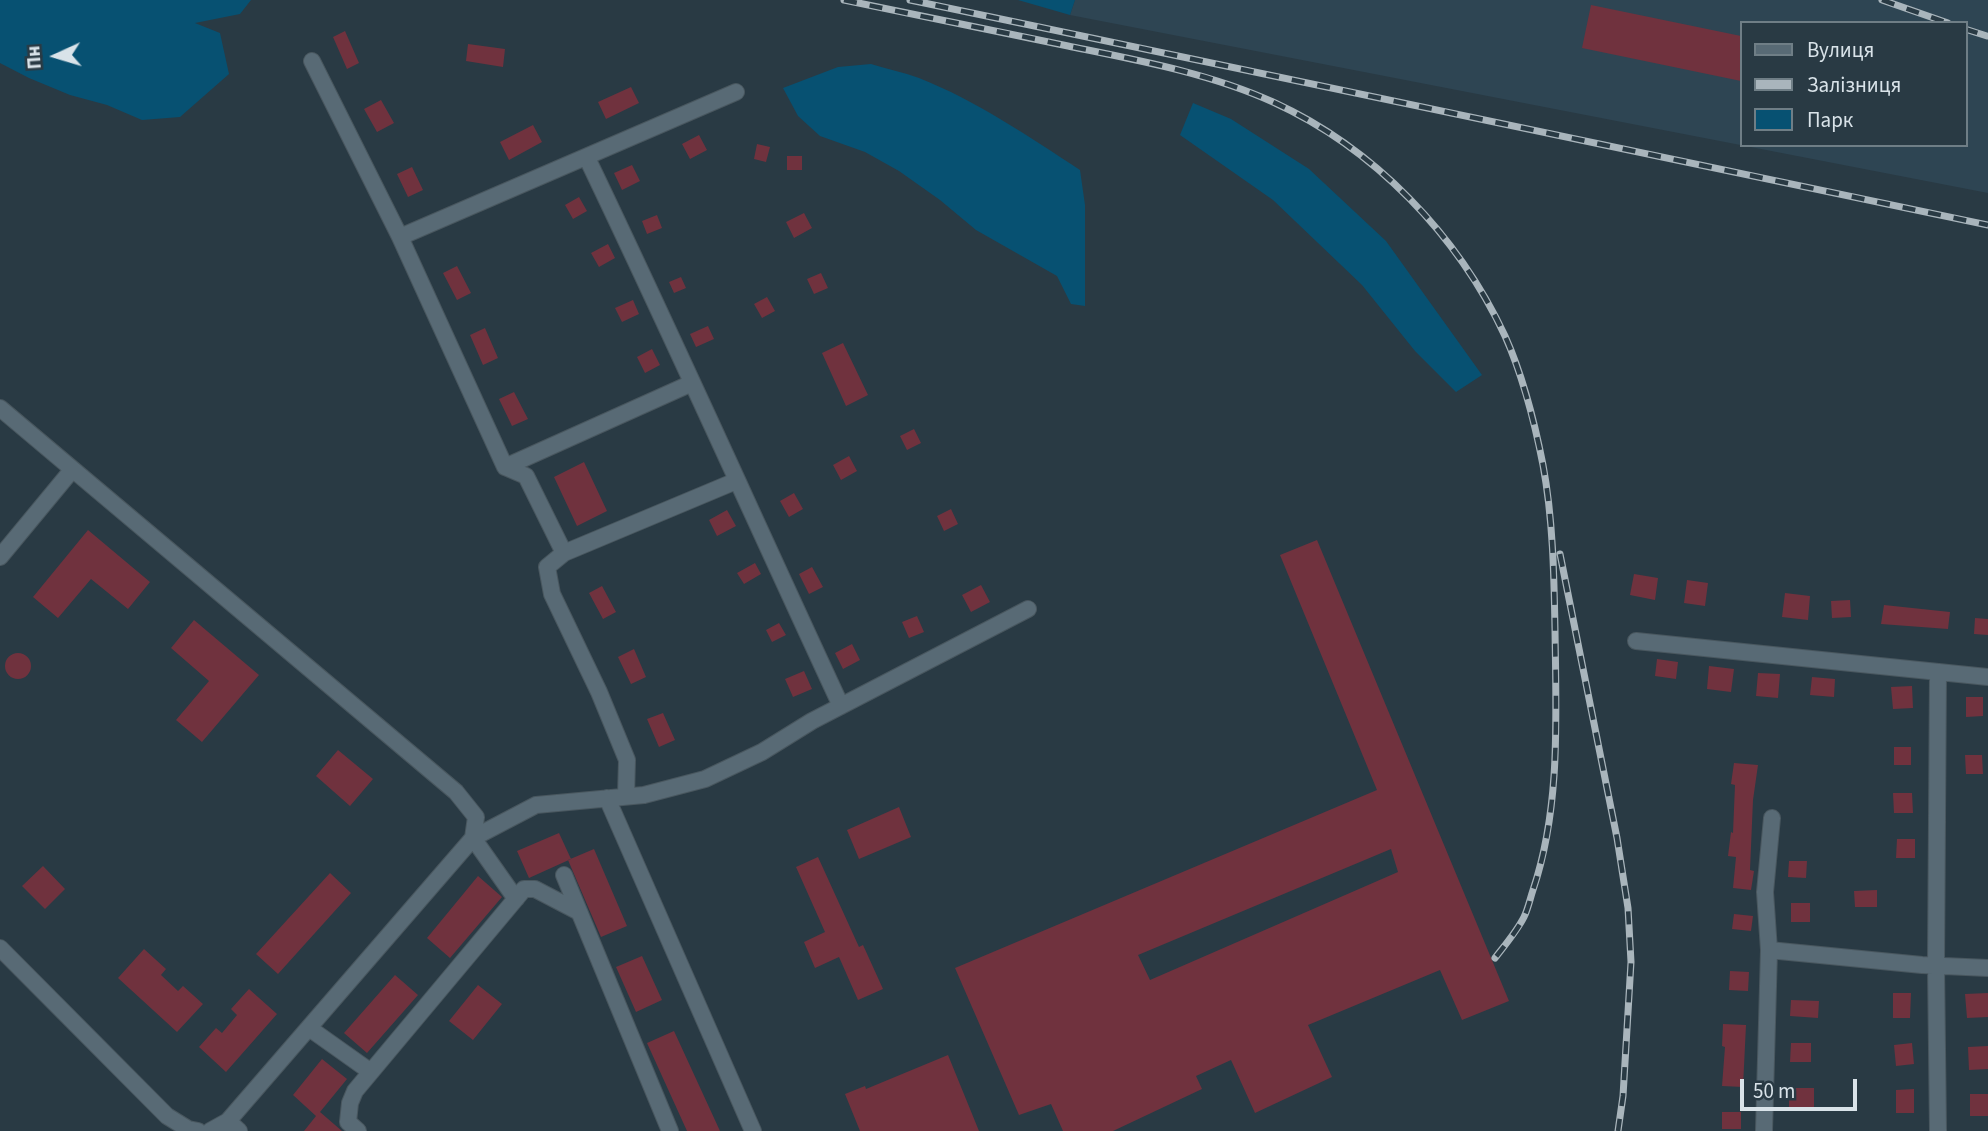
<!DOCTYPE html>
<meta charset="utf-8">
<style>
body{margin:0}
#map{position:relative;width:1988px;height:1131px;overflow:hidden;background:#293a44;font-family:"Source Sans 3",sans-serif}
canvas{display:block}
.legend{position:absolute;left:1740px;top:21px;width:228px;height:126px;box-sizing:border-box;background:#293a44;border:2px solid #6f7e86;margin:0;padding:9px 12px;list-style:none;font-size:21px;color:#d9e3e9}
.legend li{display:flex;align-items:center;gap:14px;height:35px}
.legend b{width:35px;border:2px solid #6f7e86}
.north{position:absolute;left:21px;top:21px;width:70px;height:70px;-webkit-text-stroke:5px #293a44;paint-order:stroke;rotate:266deg;font-size:19px;font-weight:700;line-height:28px;text-align:center;color:#d9e3e9}
.north::after{content:'';display:block;margin:auto;width:24px;height:32px;background:#d9e3e9;clip-path:polygon(50% 0,100% 100%,50% 72%,0 100%)}
.scale{position:absolute;left:1740px;top:1079px;width:117px;height:32px;box-sizing:border-box;border:4px solid #d9e3e9;border-top:0;padding-left:9px;font-size:21px;line-height:24px;white-space:nowrap;color:#d9e3e9;-webkit-text-stroke:5px #293a44;paint-order:stroke}
</style>
<div id="map">
<canvas width="1988" height="1131"></canvas>
<ul class="legend">
<li><b style="height:9px;background:#586a75"></b>Вулиця</li>
<li><b style="height:9px;background:#a9b5bc"></b>Залізниця</li>
<li><b style="height:19px;background:#075172"></b>Парк</li>
</ul>
<div class="north">Пн</div>
<div class="scale">50 m</div>
</div>
<script>
const c = document.querySelector('canvas').getContext('2d');
c.lineJoin = 'round';
function fillPath(path, color) {
  c.fillStyle = color;
  c.fill(path, 'evenodd');
}
function stroke(path, color, width, dash) {
  c.strokeStyle = color;
  c.lineWidth = width;
  c.lineCap = dash ? 'butt' : 'round';
  c.setLineDash(dash || []);
  c.stroke(path);
}
fillPath(new Path2D(`
 M1075,0H1988V193L1070,15ZM1741,23H1965V145H1741Z`), '#2e4553');
fillPath(new Path2D(`
 M0,0H251L240,14L195,23L220,33L229,74L180,117L142,120L107,105L70,95L29,78L0,63Z
 M1018,0H1075L1070,15Z
 M871,64C887,69 903,72 919,78C977,101 1028,136 1080,170L1085,205V306L1071,304L1057,276L976,230L940,200L899,171L865,152L820,136L798,116L783,88L838,67Z
 M1193,103L1231,119L1309,169L1386,241L1482,375L1456,392L1415,351L1362,285L1273,200L1180,135Z`), '#075172');
fillPath(new Path2D(`
 M1591,5L1741,36V81L1582,48Z
 M345,31L359,63L347,69L333,37Z
 M468,44L505,49L503,67L466,61Z
 M631,87L639,103L606,119L598,102Z
 M381,100L394,123L377,132L364,109Z
 M533,125L542,142L509,160L500,142Z
 M699,135L707,150L690,159L682,144Z
 M757,144L770,147L766,162L754,159Z
 M787,156H802V170H787Z
 M632,165L640,181L622,190L614,173Z
 M412,167L423,190L408,197L397,174Z
 M579,197L587,211L573,219L565,205Z
 M804,213L812,228L794,238L786,222Z
 M657,215L662,228L647,234L642,221Z
 M608,244L615,258L599,267L591,253Z
 M457,266L471,293L457,300L443,273Z
 M821,273L828,288L814,294L807,279Z
 M681,277L686,288L674,293L669,282Z
 M767,297L775,311L762,318L754,304Z
 M633,300L639,314L622,322L615,308Z
 M708,326L714,339L696,347L690,334Z
 M485,328L498,358L483,365L470,335Z
 M843,343L868,395L846,406L822,353Z
 M652,349L660,365L645,373L637,357Z
 M514,392L528,419L512,426L499,399Z
 M914,429L921,443L907,450L900,436Z
 M849,456L857,471L841,480L833,465Z
 M584,462L607,511L577,526L554,477Z
 M794,493L803,509L789,517L780,501Z
 M951,509L958,524L944,531L937,516Z
 M727,510L736,526L717,536L709,520Z
 M88,530L150,582L128,609L91,579L58,618L33,597Z
 M1317,540L1509,1001L1462,1020L1440,970L1308,1025L1332,1077L1255,1113L1231,1060L1196,1076L1202,1089L1113,1131H1063L1051,1104L1019,1115L955,968L1377,790L1280,555ZM1391,849L1398,872L1150,980L1138,955Z
 M755,563L761,574L744,584L737,573Z
 M812,567L823,587L809,594L799,574Z
 M1634,574L1658,578L1655,600L1630,595Z
 M1687,580L1708,583L1705,606L1684,603Z
 M981,585L990,602L971,612L962,595Z
 M602,586L616,612L603,619L589,593Z
 M1785,593L1810,596L1808,620L1782,617Z
 M1850,600L1851,617L1832,618L1831,601Z
 M1884,605L1950,612L1948,629L1881,624Z
 M917,616L924,632L909,638L902,622Z
 M1975,618L1988,619V635L1974,634Z
 M194,620L259,675L202,742L176,720L209,681L171,648Z
 M779,623L786,635L772,642L766,630Z
 M852,644L860,660L843,669L835,653Z
 M634,649L646,677L631,684L618,657Z
 M5 666a13 13 0 1 1 26 0a13 13 0 1 1-26 0Z
 M1657,659L1678,662L1676,679L1655,676Z
 M1709,666L1734,669L1731,692L1707,689Z
 M804,671L812,689L793,697L785,679Z
 M1758,673L1780,674L1778,698L1756,696Z
 M1812,677L1835,679L1834,697L1810,695Z
 M1912,686L1913,708L1893,709L1891,687Z
 M1966,697H1983V716L1966,717Z
 M663,713L675,740L659,747L647,719Z
 M1894,747H1911V765H1894Z
 M338,750L373,779L350,806L316,776Z
 M1965,755H1982L1983,774H1966Z
 M1734,763L1758,765L1753,800L1750,870L1754,871L1751,890L1733,888L1736,857L1728,856L1731,832L1733,833L1735,785L1731,784Z
 M1893,793H1912L1913,813H1894Z
 M899,807L911,837L859,859L847,830Z
 M559,833L571,859L529,878L517,851Z
 M1897,839H1915V858H1896Z
 M594,849L627,926L601,937L568,860Z
 M818,857L859,947L863,945L883,989L858,1000L839,957L815,968L804,942L825,932L796,867Z
 M1789,861H1807L1806,878L1788,877Z
 M43,866L65,889L45,909L22,886Z
 M330,873L351,893L278,974L256,954Z
 M478,876L502,897L450,958L427,938Z
 M1877,890V907H1855L1854,891Z
 M1791,903H1810V922H1791Z
 M1734,914L1753,916L1751,931L1732,929Z
 M144,949L166,969L161,975L178,991L183,986L203,1004L177,1032L118,978Z
 M642,956L662,1000L636,1012L616,967Z
 M1730,971L1749,972L1748,991L1729,990Z
 M395,975L418,995L367,1053L344,1033Z
 M478,985L502,1004L473,1040L449,1021Z
 M249,989L277,1014L226,1072L199,1047L216,1028L222,1033L237,1015L231,1009Z
 M1893,993H1911L1910,1018H1893Z
 M1988,993V1017L1967,1018L1965,994Z
 M1791,1000L1819,1001L1818,1018L1790,1016Z
 M1723,1024L1746,1025L1743,1087L1722,1086L1725,1047L1722,1046Z
 M674,1031L720,1131H687L647,1043Z
 M1791,1043H1811V1062H1790Z
 M1912,1043L1914,1064L1896,1066L1894,1045Z
 M1988,1046V1069L1969,1070L1968,1047Z
 M948,1055L979,1131H860L845,1094L865,1086L866,1089Z
 M322,1059L347,1079L320,1112L342,1131H304L316,1116L293,1095Z
 M1789,1088H1814V1111H1789Z
 M1914,1089V1113H1896V1090Z
 M1970,1094H1988V1116H1970Z
 M1722,1112H1741V1129H1722Z`), '#70323e');
const minor = new Path2D(`
 M312,61L400,237L505,467L526,476L564,553L547,567L552,594L599,692L627,760L626,796
 M587,158C674,339 756,523 841,706
 M400,237L736,92
 M0,408L456,792L476,817L473,838L516,899
 M505,467L692,383
 M564,553L736,481
 M0,557L72,470
 M1636,641L1988,677
 M1938,672L1936,966L1938,1131
 M607,798L753,1131
 M564,875L670,1131
 M0,948L167,1116L188,1129L198,1131
 M1769,950L1922,965L1988,968
 M309,1028L371,1072
 M228,1121L473,838L536,805L644,795L705,779L762,752L812,721L1028,609
 M210,1131L228,1121L239,1131
 M358,1131L348,1122L350,1103L355,1091L524,889H535L579,912
 M1764,1131L1769,950L1765,892L1772,818`);
stroke(minor, '#49575f', 18);
stroke(minor, '#586a75', 16);
const rail = new Path2D(`
 M844,0C919,16 993,30 1068,46C1137,60 1209,73 1273,102C1374,148 1458,235 1505,336C1522,374 1535,424 1543,465C1553,519 1554,575 1555,629C1556,716 1561,807 1533,890C1530,899 1528,909 1524,917C1517,931 1505,945 1495,958
 M910,0L1988,225
 M1882,0L1948,23
 M1965,29L1987,36
 M1560,554L1617,838L1628,908L1631,962L1623,1096L1618,1131`);
stroke(rail, '#a9b5bc', 7);
stroke(rail, '#293a44', 4.5, [13]);
</script>
